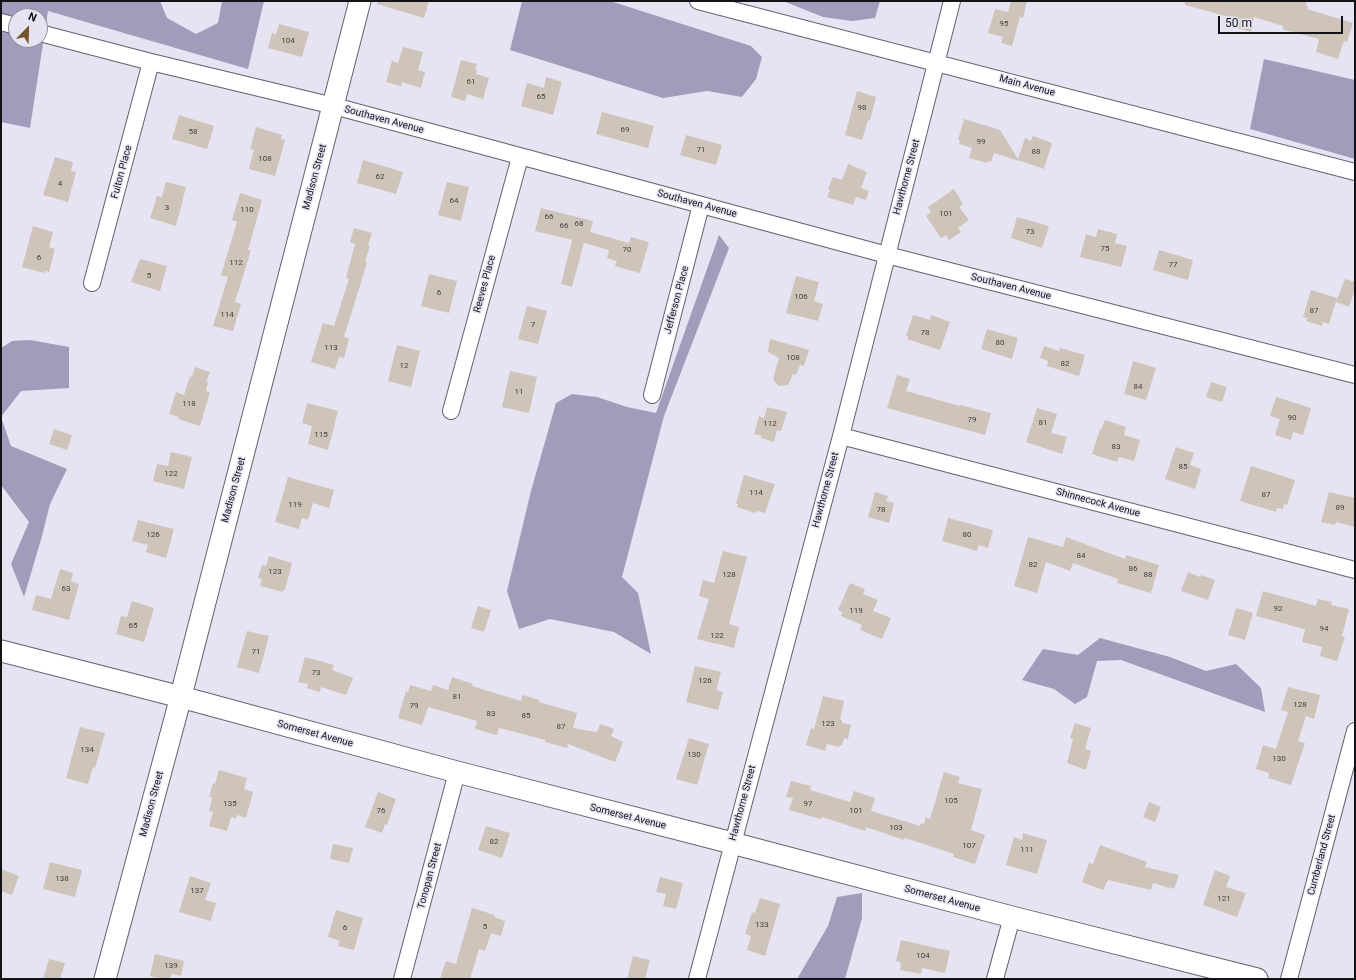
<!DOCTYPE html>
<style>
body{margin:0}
#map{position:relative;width:1356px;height:980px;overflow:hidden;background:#e6e4f3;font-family:Roboto,sans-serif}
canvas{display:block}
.frame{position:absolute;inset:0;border:2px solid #131217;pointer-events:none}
.north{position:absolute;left:8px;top:8px;width:40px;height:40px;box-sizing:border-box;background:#e6e4f3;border:1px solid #92909b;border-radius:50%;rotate:23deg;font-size:11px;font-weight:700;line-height:16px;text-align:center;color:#131217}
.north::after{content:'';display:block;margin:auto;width:14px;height:18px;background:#75552b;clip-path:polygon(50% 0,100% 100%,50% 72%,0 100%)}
.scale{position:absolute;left:1218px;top:16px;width:125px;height:18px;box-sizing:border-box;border:2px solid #131217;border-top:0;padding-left:5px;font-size:12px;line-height:14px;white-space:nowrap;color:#131217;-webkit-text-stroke:3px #e6e4f3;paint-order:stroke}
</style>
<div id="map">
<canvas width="1356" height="980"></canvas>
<div class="frame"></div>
<div class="north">N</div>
<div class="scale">50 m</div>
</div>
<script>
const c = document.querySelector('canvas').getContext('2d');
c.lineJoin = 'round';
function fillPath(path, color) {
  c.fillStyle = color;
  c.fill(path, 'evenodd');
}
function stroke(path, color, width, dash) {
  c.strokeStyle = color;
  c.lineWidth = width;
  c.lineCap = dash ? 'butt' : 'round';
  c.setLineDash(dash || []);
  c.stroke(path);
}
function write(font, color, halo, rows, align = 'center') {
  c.font = font + ' Roboto,sans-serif';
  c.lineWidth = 3;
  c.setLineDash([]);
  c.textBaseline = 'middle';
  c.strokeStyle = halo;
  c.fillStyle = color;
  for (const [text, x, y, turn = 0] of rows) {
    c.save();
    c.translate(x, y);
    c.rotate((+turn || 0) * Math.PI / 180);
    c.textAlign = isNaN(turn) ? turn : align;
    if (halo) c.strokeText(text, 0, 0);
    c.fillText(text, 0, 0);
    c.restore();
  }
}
fillPath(new Path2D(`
 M1,1H160L167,18L196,34L218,23L222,1H264L248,69L48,11L30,128L1,122ZM16,16H40V40H16Z
 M522,1H610L751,46L762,57L756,79L742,97L707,91L663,98L510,50Z
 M783,1H880L875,18L852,21L823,17Z
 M1264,59L1355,80V159L1250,129Z
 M719,235L729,248L664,416L622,577L638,593L651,654L614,632L550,619L519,629L507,591L531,491L556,403L572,394L597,397L627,407L656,413Z
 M30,340L69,347V388L21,391L1,417L11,446L67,469L50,504L42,536L24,597L11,564L29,522L1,485V348L12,341Z
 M1100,638L1170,657L1206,671L1236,664L1261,688L1265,712L1121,660L1097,661L1087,697L1075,704L1054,689L1022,680L1043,649L1078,655Z
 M862,893V918L845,979H797L828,926L837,897Z`), '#a09cbb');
fillPath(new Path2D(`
 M378,1H429L424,18L377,4Z
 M1011,1H1027L1023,18L1020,17L1012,46L1001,43L1003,37L988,33L995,9L1008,12Z
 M1185,1H1307L1306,5L1308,6L1307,9L1353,23L1347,42L1344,41L1338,59L1316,52L1319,39L1285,30L1283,29V26L1254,17L1251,32L1237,28L1240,20L1185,5Z
 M279,24L309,32L302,57L268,48L272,33L276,34Z
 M403,47L423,52L418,70L425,72L421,88L402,82L401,86L386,82L392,61L398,63Z
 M461,60L477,64L475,69L477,70L476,74L489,78L483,99L467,94L465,101L451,97Z
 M546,77L562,82L553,115L521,106L527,83L544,88Z
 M857,91L876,97L870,121L868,120L862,140L845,135Z
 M602,112L654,126L648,148L596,134Z
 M179,115L214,126L207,149L172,139Z
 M964,119L1000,130L1018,159L1025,138L1031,141L1033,136L1052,143L1044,169L1018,160L1019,161L994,153L991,162L988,161L987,163L969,158L972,148L959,144L960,141L958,140Z
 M256,127L282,135L281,139L285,140L275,176L249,169L254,150L250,149Z
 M686,135L722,145L716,165L680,155Z
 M55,157L73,162L71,171L76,172L68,202L43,195Z
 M363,160L403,172L396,194L357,183Z
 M848,164L867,172L861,188L869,191L866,200L856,197L853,205L827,197L830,190L828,189L833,177L842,180Z
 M166,182L186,187L176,226L150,218L157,196L162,197Z
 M447,182L469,187L461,221L438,215Z
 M954,189L963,204L959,207L969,220L958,228L961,232L949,240L946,235L941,238L926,216L931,212L928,207Z
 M240,193L262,200L248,250H251L235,302L241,304L233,331L213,326L228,277L221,275L237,222L232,220Z
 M541,208L593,221L590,232L629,243L631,237L649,242L640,273L615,266L617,261L607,258L609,250L584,243L572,287L561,284L572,240L535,231Z
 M1017,217L1049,226L1042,248L1011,238Z
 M33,226L53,232L49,247L55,249L49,272L45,271L44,273L22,267Z
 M354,228L372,233L368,245L370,246L365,262L367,263L344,337L349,339L344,358L339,357L335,369L311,362L323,323L334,326L349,279L346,278L355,244L350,242Z
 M1098,229L1117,234L1115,243L1127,246L1121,267L1080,257L1086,234L1096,237Z
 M1159,250L1193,260L1188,280L1153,270Z
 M140,259L167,266L160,291L131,282Z
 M429,274L457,281L449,313L421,306Z
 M796,276L819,282L814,301L823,304L818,321L786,313Z
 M1345,279L1355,282V289L1349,307L1336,302Z
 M1311,290L1337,298L1329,324L1323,322L1322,326L1306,321L1307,318L1303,317Z
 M527,306L547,311L538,344L518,339Z
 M913,315L930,320L931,315L950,322L940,350L907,339L908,336H906Z
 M987,329L1018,338L1012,359L981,349Z
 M770,339L809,350L804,366L800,365L796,375L793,374L788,385L778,386L773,379L779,358L768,352Z
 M397,345L420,351L411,387L388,381Z
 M1044,346L1059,351L1060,348L1085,355L1079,376L1047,366L1048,361L1040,358Z
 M1133,361L1156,368L1146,400L1124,394Z
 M195,367L210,372L206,382H208L206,391L210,392L200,426L178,419L179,417L169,414L176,392L184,395L190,376L192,377Z
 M510,371L537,377L529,413L502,407Z
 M897,375L910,379L906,391L960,406V405L991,413L985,435L887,408Z
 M1211,382L1227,387L1222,402L1206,397Z
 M1276,397L1311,408L1303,435L1293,432L1291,440L1275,435L1280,419L1270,416Z
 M307,403L338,411L328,450L308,444L312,426L302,423Z
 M767,407L787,412L781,431L777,430L774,442L761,438L762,436L754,434L759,416L764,418Z
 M1037,408L1057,414L1051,433L1067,437L1062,454L1026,442Z
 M1105,420L1126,427L1124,435L1140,440L1134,461L1119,457L1117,462L1092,454L1100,429L1101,430Z
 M54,429L72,435L67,450L49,444Z
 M1176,447L1194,453L1190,465L1201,469L1195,489L1165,479Z
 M171,452L192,457L184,489L153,481L157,464L168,466Z
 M1251,466L1295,480L1287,505L1284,504L1283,509L1277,508L1276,512L1240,501Z
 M744,475L775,484L765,513L758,511L755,513L737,507L738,504H736Z
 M288,477L334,490L329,508L313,503L308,520L302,518L299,529L275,522Z
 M875,492L888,496L886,501L894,503L889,523L868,517Z
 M1329,492L1355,498V527L1336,522L1335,525L1321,522Z
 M948,518L993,530L988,548L979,545L977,551L942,541Z
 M138,520L174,529L166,558L146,552L148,545L132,541Z
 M1028,537L1063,547L1066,537L1125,559L1126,555L1159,565L1151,593L1117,583L1118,579L1073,563L1070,571L1046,562L1037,593L1014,586Z
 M723,551L747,557L729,624L739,627L734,648L697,639L709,599L699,596L703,580L714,583Z
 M269,556L292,563L285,590H283V592L260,586L262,579L258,578L262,565L266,566Z
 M60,569L73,573L71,581L79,584L69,620L32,610L36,595L51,599Z
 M1188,572L1200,577L1201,575L1215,580L1208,600L1181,591Z
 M850,583L865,589L863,594L878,600L873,611L891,618L882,639L860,630L862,625L841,616L842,612L838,610Z
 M1263,591L1316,606L1318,599L1332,602L1331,605L1349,609L1342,636L1345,637L1337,661L1320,656L1322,647L1302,642L1305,630L1304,629L1256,616Z
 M132,601L154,608L144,642L116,634L121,616L127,617Z
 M478,606L491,610L484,632L471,628Z
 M1236,608L1253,613L1245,640L1228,635Z
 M247,631L269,636L259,673L237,667Z
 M305,657L334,665L332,670L353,678L346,695L321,687L320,692L307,688L308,684L298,682Z
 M695,666L721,672L716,690L723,692L718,710L686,702Z
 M452,677L473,684L472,686L521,701L522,695L540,700L539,702L577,713L573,728L597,732L600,724L614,729L611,736L623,742L615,762L568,744L567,748L545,742L546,740L499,728L497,735L475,729L477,721L428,707L422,725L398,718L406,691L408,692L410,685L431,691L433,685L448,690Z
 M1288,687L1320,695L1314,719L1306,716L1298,741L1305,743L1291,785L1268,778L1269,773L1256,769L1263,745L1276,749L1288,712L1281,710Z
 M823,696L844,701L840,719L842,720V723L851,725L848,739L844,738L842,745H840L839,747L827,744L825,751L806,745L811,728L814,729Z
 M1075,723L1091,728L1085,749L1091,751L1086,770L1067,763L1073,739L1070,738Z
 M80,727L105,733L95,768L93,767L88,784L66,778Z
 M689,738L709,744L697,785L676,779Z
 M219,770L247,778L244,789L253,792L246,818L237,815L236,818L231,817L227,831L209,826L213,812L209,811L212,797H209L213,783L215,784Z
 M944,772L960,777L958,783L982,789L971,830L985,835L975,864L953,857L954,854L905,838L904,840L866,827L865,831L822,817L821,819L789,810L793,798L786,797L791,781L811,786L810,790L850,802L854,791L875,798L871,811L920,826L921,823L924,824L926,817L930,819Z
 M378,792L396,799L387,825L385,824L382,833L365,827Z
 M1149,802L1161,807L1155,822L1143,817Z
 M486,826L510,833L502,858L478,850Z
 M1023,833L1047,840L1037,874L1006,865L1014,837L1022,840Z
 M333,844L353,848L349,863L330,859Z
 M1100,845L1147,862L1145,867L1179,875L1174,889L1169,887V888L1153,883L1151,890L1108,880L1103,890L1082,882L1089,863L1093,864Z
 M50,862L82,870L75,897L43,889Z
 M1,869L19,876L12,895L1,891Z
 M1215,870L1230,876L1226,887L1246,893L1237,917L1203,905Z
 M190,876L211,883L205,900L216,903L211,921L179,912Z
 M660,877L683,883L676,909L663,906L666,894L656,892Z
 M760,898L780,904L765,956L747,950L751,936L745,934L752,912L755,913Z
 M472,908L495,915L494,917L505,921L501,936L491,933L485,951L479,949L470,979H440L446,961L456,964Z
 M336,910L363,918L354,950L338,946L340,941L328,937Z
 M901,940L950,951L945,973L922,968L921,974L900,970L901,964H900V962L896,961Z
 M155,954L184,961L181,976L172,974L170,979H160L150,976Z
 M633,956L650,960L645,979H627Z
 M49,959L65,963L60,979H43Z`), '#cec4b9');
const minor = new Path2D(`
 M698,1L1355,172
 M1,22L16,26
 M40,33L151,62L334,106L887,255L1355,375
 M92,283L151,62
 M652,395L701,205
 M451,411L520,157
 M841,436L1355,570
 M402,979L457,772
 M697,979L841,436L952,1
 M995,979L1012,917
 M1289,979L1355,731`);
const tertiary = new Path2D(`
 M1,651L181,697L457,772L732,843L1012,917L1257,979
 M105,979L176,715L360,1`);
stroke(minor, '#62616d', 18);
stroke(tertiary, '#62616d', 23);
stroke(minor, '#fff', 16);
stroke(tertiary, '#fff', 21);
write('8px', '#423e40', null, [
 ["95",1004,24],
 ["104",288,41],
 ["61",471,82],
 ["65",541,97],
 ["98",862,108],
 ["69",625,130],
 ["58",193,132],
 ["99",981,142],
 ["71",701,150],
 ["88",1036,152],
 ["108",265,159],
 ["62",380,177],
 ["4",60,184],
 ["64",454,201],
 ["3",167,208],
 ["110",247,210],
 ["101",946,214],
 ["66",549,217],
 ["68",579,224],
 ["66",564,226],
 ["73",1030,232],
 ["75",1105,249],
 ["70",627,250],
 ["6",39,258],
 ["112",236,263],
 ["77",1173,265],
 ["5",149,276],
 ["6",439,293],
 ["106",801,297],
 ["87",1314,311],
 ["114",227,315],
 ["7",533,325],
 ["78",925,333],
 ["80",1000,343],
 ["113",331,348],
 ["108",793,358],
 ["82",1065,364],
 ["12",404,366],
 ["84",1138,387],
 ["11",519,392],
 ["118",189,404],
 ["90",1292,418],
 ["79",972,420],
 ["81",1043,423],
 ["112",770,424],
 ["115",321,435],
 ["83",1116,447],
 ["85",1183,467],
 ["122",171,474],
 ["114",756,493],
 ["87",1266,495],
 ["119",295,505],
 ["89",1340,508],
 ["78",881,510],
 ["126",153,535],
 ["80",967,535],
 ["84",1081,556],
 ["82",1033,565],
 ["86",1133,569],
 ["123",275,572],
 ["128",729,575],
 ["88",1148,575],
 ["63",66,589],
 ["92",1278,609],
 ["119",856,611],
 ["65",133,626],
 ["94",1324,629],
 ["122",717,636],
 ["71",256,652],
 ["73",316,673],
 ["126",705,681],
 ["81",457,697],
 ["128",1300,705],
 ["79",414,706],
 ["83",491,714],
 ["85",526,716],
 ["123",828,724],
 ["87",561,727],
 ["134",87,750],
 ["130",694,755],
 ["130",1279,759],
 ["105",951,801],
 ["135",230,804],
 ["97",808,804],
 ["76",381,811],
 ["101",856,811],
 ["103",896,828],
 ["82",494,842],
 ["107",969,846],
 ["111",1027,850],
 ["138",62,879],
 ["137",197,891],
 ["121",1224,899],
 ["133",762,925],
 ["5",485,927],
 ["6",345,928],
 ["104",923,956],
 ["139",171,966]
]);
write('10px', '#131217', '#e6e4f3', [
 ["Main Avenue",1027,86,15],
 ["Southaven Avenue",384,120,15],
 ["Fulton Place",122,172,-75],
 ["Madison Street",315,177,-75],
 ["Hawthorne Street",907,177,-75],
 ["Southaven Avenue",697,204,15],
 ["Reeves Place",485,284,-75],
 ["Southaven Avenue",1011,287,14],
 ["Jefferson Place",677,300,-75],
 ["Madison Street",234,490,-75],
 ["Hawthorne Street",826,490,-75],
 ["Shinnecock Avenue",1098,503,15],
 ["Somerset Avenue",315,734,15],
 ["Hawthorne Street",743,803,-75],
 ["Madison Street",152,804,-75],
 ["Somerset Avenue",628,817,14],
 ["Cumberland Street",1322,855,-75],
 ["Tonopan Street",430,876,-75],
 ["Somerset Avenue",942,899,15]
]);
</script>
